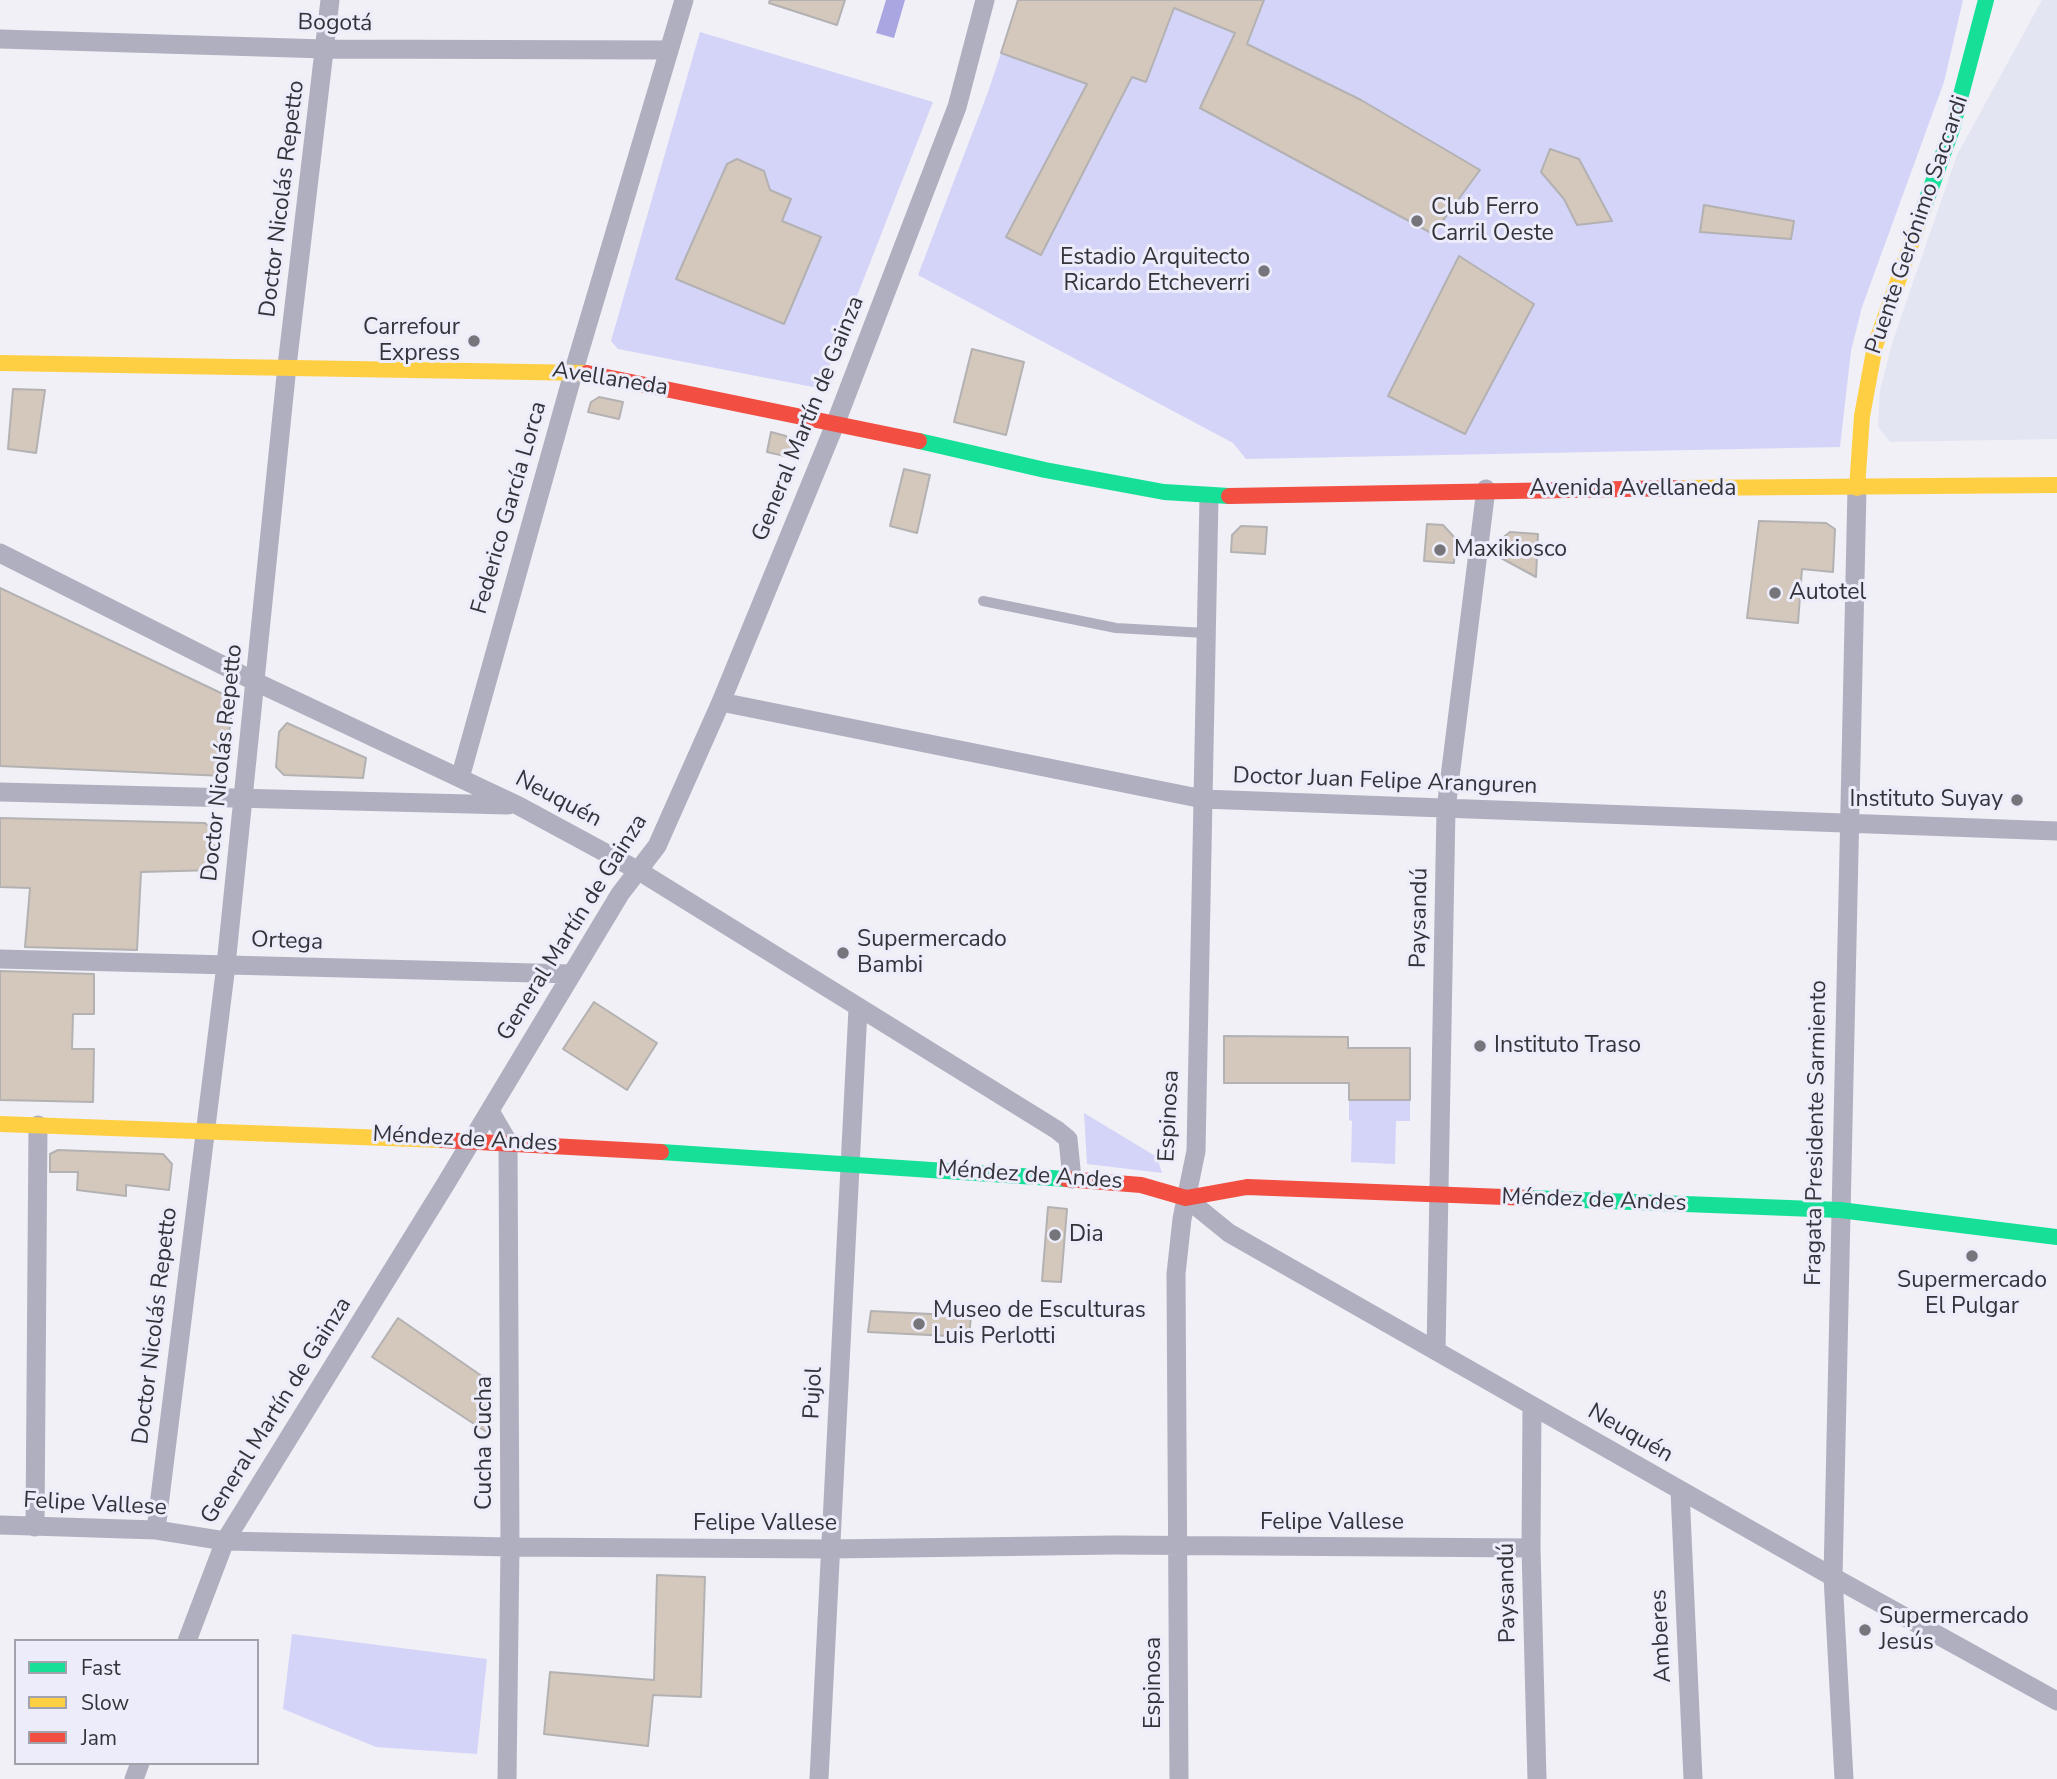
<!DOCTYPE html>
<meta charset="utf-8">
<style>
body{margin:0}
#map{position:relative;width:2057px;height:1779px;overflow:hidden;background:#f0f0f6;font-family:"Nunito Sans",sans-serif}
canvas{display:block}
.legend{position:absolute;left:14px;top:1639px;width:245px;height:126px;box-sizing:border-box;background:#ececfa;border:2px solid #a2a2ad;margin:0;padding:9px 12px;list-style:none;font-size:21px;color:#333339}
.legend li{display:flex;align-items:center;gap:14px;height:35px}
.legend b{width:35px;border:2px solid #a2a2ad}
</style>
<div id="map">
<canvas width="2057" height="1779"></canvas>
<ul class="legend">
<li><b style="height:9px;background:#16e098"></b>Fast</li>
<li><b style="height:9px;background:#ffcf43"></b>Slow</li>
<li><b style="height:9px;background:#f24e42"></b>Jam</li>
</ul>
</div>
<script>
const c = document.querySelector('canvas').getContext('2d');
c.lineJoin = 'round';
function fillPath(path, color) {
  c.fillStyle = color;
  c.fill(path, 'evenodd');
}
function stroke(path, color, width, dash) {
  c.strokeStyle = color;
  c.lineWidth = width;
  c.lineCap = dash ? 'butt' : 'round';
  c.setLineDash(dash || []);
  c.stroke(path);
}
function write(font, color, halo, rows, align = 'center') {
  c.font = font + ' "Nunito Sans",sans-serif';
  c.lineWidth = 6;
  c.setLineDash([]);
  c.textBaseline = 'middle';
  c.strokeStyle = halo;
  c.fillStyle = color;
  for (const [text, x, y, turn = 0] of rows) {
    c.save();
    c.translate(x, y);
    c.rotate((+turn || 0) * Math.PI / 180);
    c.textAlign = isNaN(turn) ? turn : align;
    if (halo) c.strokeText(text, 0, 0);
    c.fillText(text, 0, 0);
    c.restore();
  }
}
fillPath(new Path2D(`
 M2042,0H2057V439L1890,442L1878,427L1880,390L1893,340L1957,155Z`), '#e4e5f3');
fillPath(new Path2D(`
 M1019,0H1963L1944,82L1862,307L1851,351L1840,447L1246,459L1233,443L918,275L988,92Z
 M700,32L933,102L824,380L818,388L618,349L611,341Z
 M1349,1100H1410V1121H1396L1395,1164L1351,1162L1352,1121L1349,1120Z
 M1084,1113L1157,1157L1162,1173L1087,1164Z
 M292,1634L487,1659L477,1754L376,1747L283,1709Z`), '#d4d4f9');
fillPath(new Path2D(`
 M886,0H905L894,38L876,33Z`), '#a9a6e1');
const building = new Path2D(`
 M770,0H845L837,25L769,3Z
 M1018,0H1264L1247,44L1361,100L1480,170L1433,234L1200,108L1235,33L1174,8L1146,82L1132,77L1041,255L1006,237L1087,84L1001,53Z
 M1550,149L1579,159L1612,221L1577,225L1564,199L1541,172Z
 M737,159L764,171L770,190L791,199L782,221L821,237L784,324L676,279L727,164Z
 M1704,205L1794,221L1791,239L1700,232Z
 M1459,256L1534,304L1465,434L1388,396Z
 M972,349L1024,362L1006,435L954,422Z
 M13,389L45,390L36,453L8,449Z
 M599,397L623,402L619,419L588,412L591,402Z
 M771,432L786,436L792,446L789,457L767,452Z
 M904,469L930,475L917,533L890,526Z
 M1759,521L1826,523L1835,529L1833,572L1802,569L1798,623L1747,618Z
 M1427,524L1443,525L1455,538L1454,563L1424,561Z
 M1241,526L1267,527L1265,554L1231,552L1232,535Z
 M1510,532L1538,534L1536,577L1501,558V539Z
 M0,588L223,694L232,708L224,776L0,766Z
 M287,723L366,758L363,778L284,775L276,767L279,732Z
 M0,818L205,823L219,837L216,870L141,872L137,950L25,947L30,888L0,887Z
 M0,971L94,974V1014H73L72,1049H94L93,1102L0,1100Z
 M594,1002L657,1043L627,1090L563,1049Z
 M1224,1036L1348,1037V1048H1410V1100H1349V1083H1224Z
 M58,1150L163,1154L172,1164L169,1190L126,1185V1196L77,1190L78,1172H50V1154Z
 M1048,1207L1067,1209L1061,1282L1042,1281Z
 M871,1311L971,1316L969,1337L868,1332Z
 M398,1318L489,1381L488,1433L372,1357Z
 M657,1575L705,1577L701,1697L653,1695L648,1746L544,1734L550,1672L654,1680Z`);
fillPath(building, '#d4c8bc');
stroke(building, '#b3b1b2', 2);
stroke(new Path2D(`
 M983,601L1116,628L1205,633`), '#afafc0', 10);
stroke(new Path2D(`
 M0,39L325,49L669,50
 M0,553L256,682L519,806L639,871L1057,1130L1068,1139L1072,1179
 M721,702L1203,799L2057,831
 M460,778L574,370L684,0
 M0,792L508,805
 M0,959L572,974
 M490,1111L508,1142L510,1547L507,1779
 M1186,1198L1229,1233L1833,1577L2057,1701
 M1436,1351L1446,809L1486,489
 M1532,1406L1531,1548L1537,1779
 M1680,1491L1693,1779
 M0,1525L156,1530L225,1541L510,1547L831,1549L1115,1545L1531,1548
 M35,1527L38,1125
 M156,1530L226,965L287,366L330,0
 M187,1641L225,1541L445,1185L620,894L657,846L721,702L836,422L957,107L985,0
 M134,1779L140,1763
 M819,1779L858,1009
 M1179,1779L1176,1274L1182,1219L1196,1151L1209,497
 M1844,1779L1833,1577L1857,488`), '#afafc0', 19);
stroke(new Path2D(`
 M1923,210L1952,129L1986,0
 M919,441L1045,470L1164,492L1229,496
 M661,1152L1066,1179
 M1530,1198L1840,1210L2057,1237`), '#16e098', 16);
stroke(new Path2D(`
 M0,363L587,373
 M1680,488L2057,485
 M1857,488L1862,416L1875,346L1923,210
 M0,1124L442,1140`), '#ffcf43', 16);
stroke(new Path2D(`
 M587,373L919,441
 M1229,496L1680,488
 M442,1140L661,1152
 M1066,1179L1141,1185L1186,1198L1247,1187L1530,1198`), '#f24e42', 16);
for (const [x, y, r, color] of [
 [1417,221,7,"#75757b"],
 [1264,271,7,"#75757b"],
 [474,341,7,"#75757b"],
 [1440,550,7,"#75757b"],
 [1775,593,7,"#75757b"],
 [2017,800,7,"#75757b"],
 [843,953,7,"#75757b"],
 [1480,1046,7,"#75757b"],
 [1055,1235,7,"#75757b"],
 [1972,1256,7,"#75757b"],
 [919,1324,7,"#75757b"],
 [1865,1630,7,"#75757b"]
]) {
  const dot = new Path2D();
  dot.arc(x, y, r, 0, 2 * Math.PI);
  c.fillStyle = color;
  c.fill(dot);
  stroke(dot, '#ececfa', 2.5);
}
write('23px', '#333339', '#ececfa', [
 ["Bogotá",335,24,1],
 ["Doctor Nicolás Repetto",283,199,-83],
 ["Puente Gerónimo Saccardi",1918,225,-71],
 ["Avellaneda",610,380,9],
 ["General Martín de Gainza",809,419,-68],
 ["Avenida Avellaneda",1633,489],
 ["Federico García Lorca",510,508,-74],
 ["Doctor Nicolás Repetto",223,763,-84],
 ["Doctor Juan Felipe Aranguren",1385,782,2],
 ["Neuquén",558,800,28],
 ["Paysandú",1420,918,-89],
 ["General Martín de Gainza",573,928,-58],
 ["Ortega",287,942,2],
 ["Espinosa",1170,1116,-87],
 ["Fragata Presidente Sarmiento",1817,1133,-89],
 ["Méndez de Andes",465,1140,3],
 ["Méndez de Andes",1030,1176,4],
 ["Méndez de Andes",1594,1201,2],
 ["Doctor Nicolás Repetto",156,1326,-83],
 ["Pujol",814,1393,-87],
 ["General Martín de Gainza",277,1411,-58],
 ["Neuquén",1630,1434,30],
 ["Cucha Cucha",485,1443,-90],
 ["Felipe Vallese",95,1505,3],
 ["Felipe Vallese",1332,1523],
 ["Felipe Vallese",765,1524],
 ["Paysandú",1508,1593,-91],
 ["Amberes",1662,1636,-93],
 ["Espinosa",1154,1683,-90]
]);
write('23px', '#333339', '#ececfa', [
 ["Club Ferro",1431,208],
 ["Carril Oeste",1431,234],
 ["Estadio Arquitecto",1250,258,"right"],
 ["Ricardo Etcheverri",1250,284,"right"],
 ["Carrefour",460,328,"right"],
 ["Express",460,354,"right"],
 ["Maxikiosco",1454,550],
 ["Autotel",1789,593],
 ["Instituto Suyay",2003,800,"right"],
 ["Supermercado",857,940],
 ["Bambi",857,966],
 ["Instituto Traso",1494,1046],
 ["Dia",1069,1235],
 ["Supermercado",1972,1281,"center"],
 ["El Pulgar",1972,1307,"center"],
 ["Museo de Esculturas",933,1311],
 ["Luis Perlotti",933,1337],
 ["Supermercado",1879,1617],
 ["Jesús",1879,1643]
], 'left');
</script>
